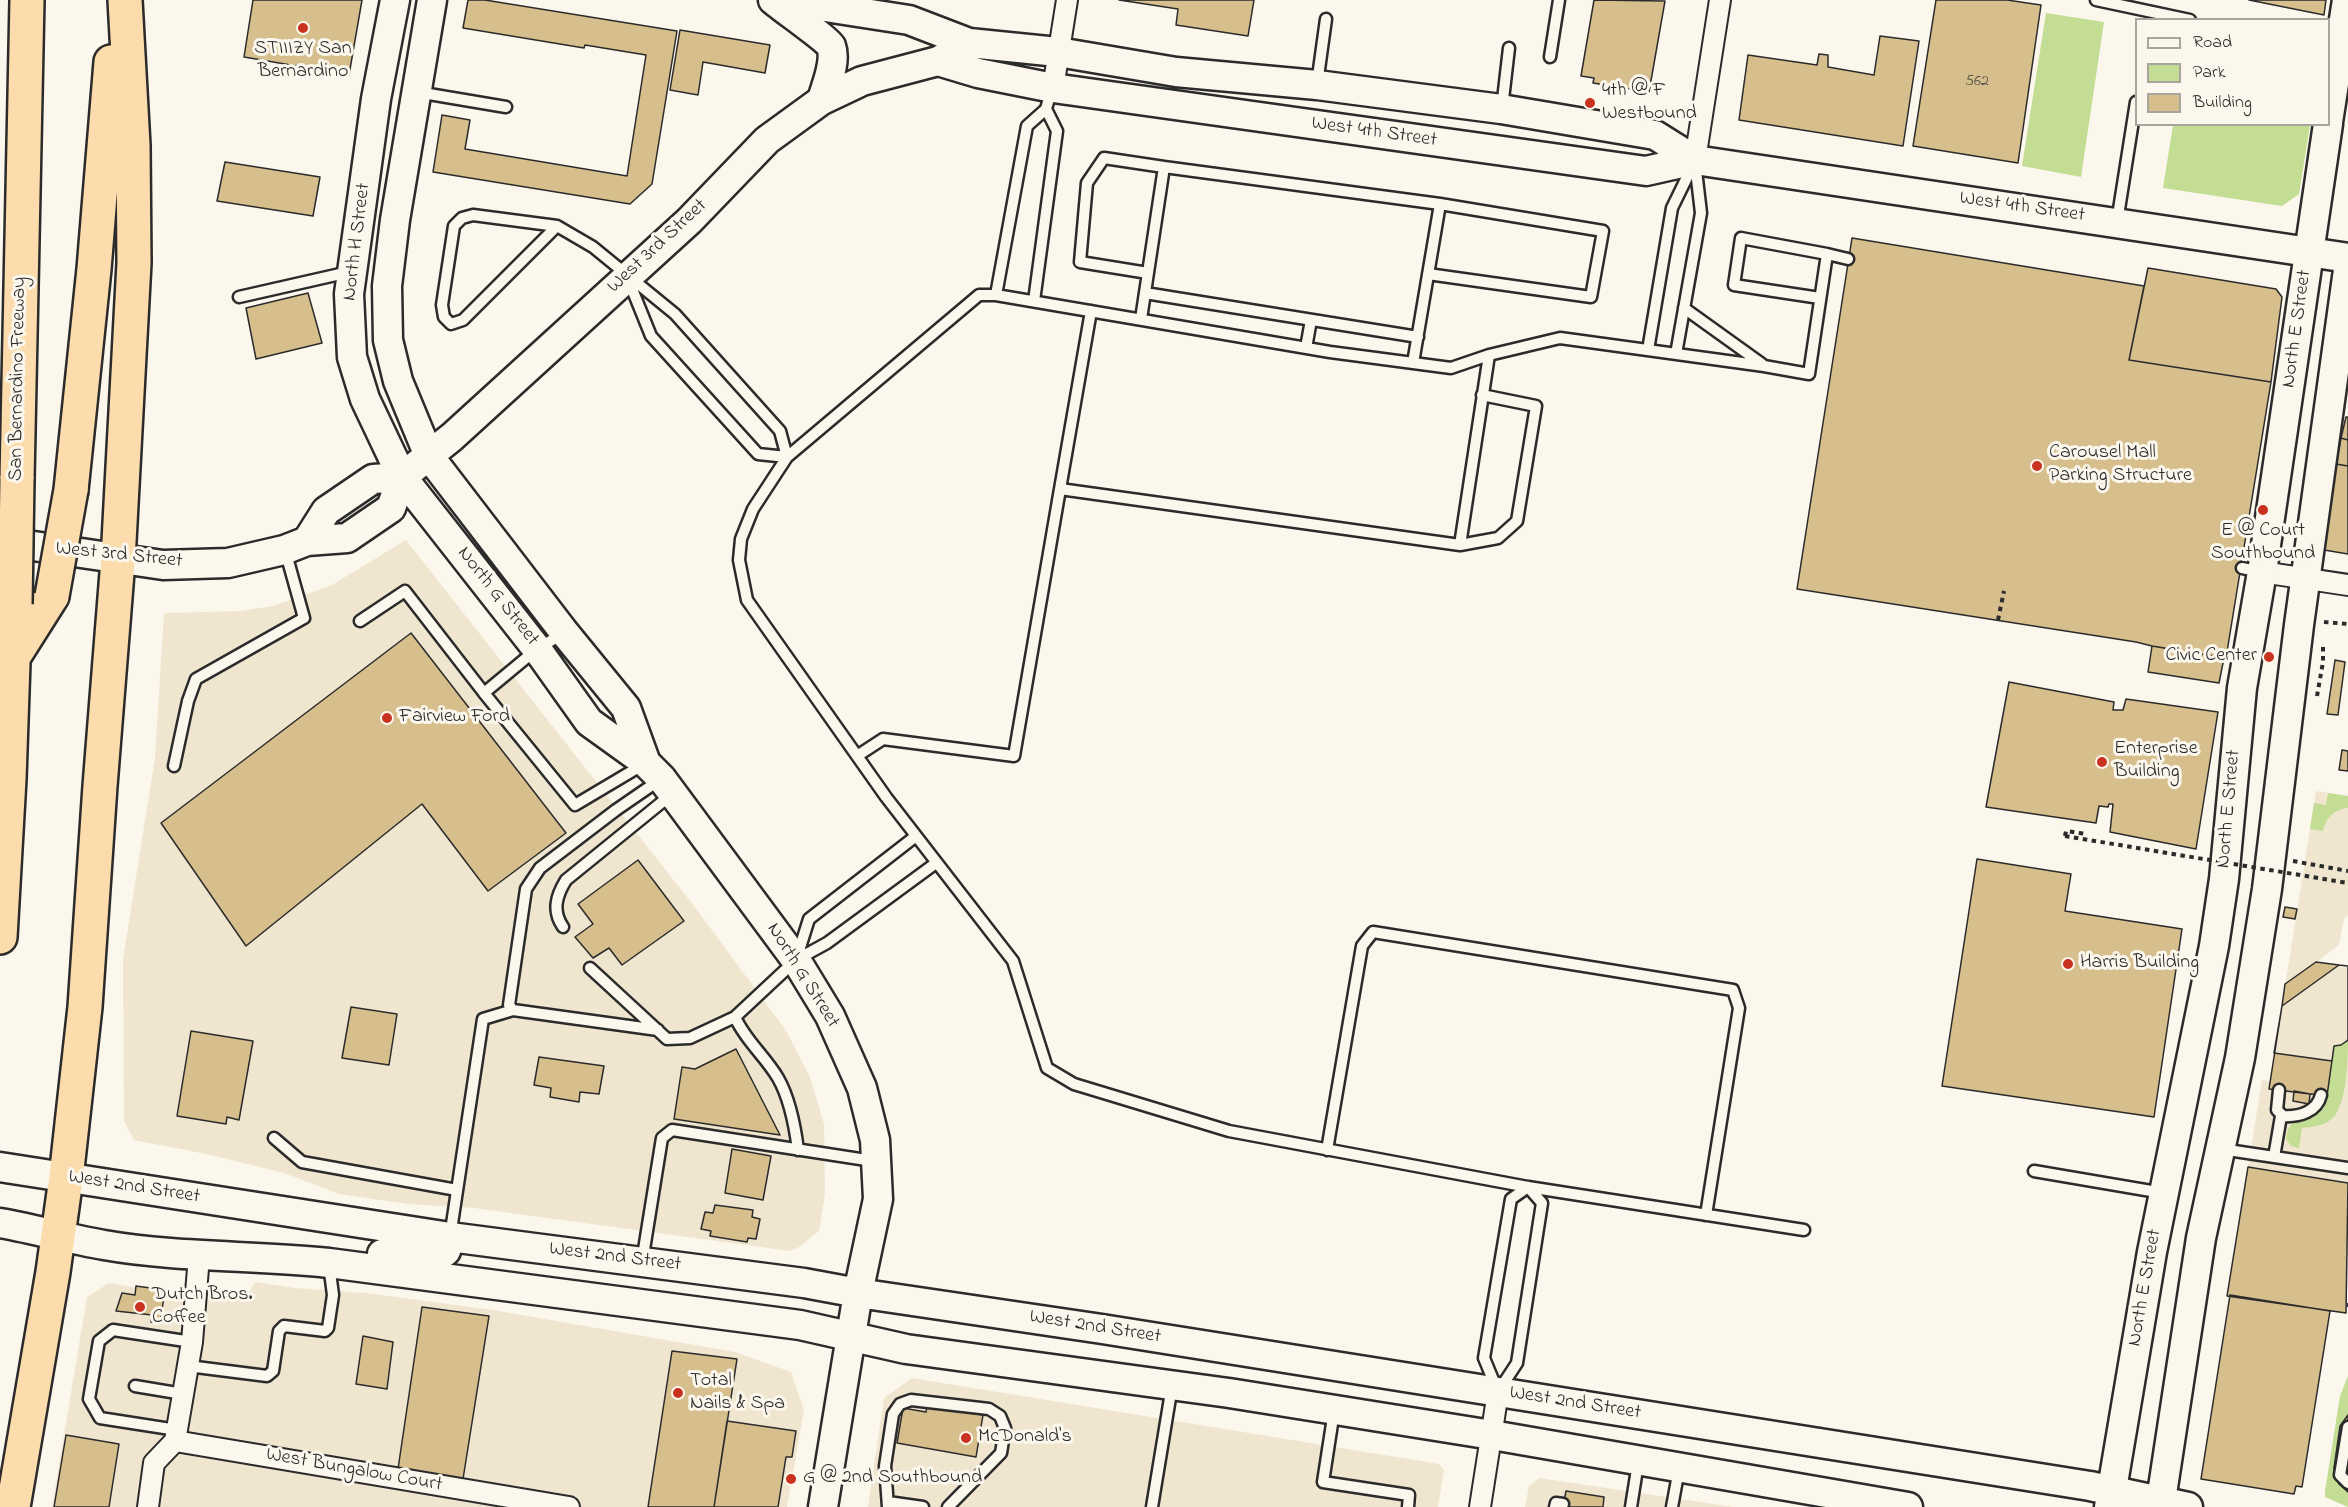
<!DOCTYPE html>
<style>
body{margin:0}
#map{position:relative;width:2348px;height:1507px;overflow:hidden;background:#fbf7ec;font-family:"Indie Flower",sans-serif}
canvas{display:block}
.legend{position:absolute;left:2135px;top:18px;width:195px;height:108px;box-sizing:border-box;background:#fbf7ec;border:2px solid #a8a59f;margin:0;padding:8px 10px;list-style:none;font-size:18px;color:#2b2b2b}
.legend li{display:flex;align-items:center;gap:12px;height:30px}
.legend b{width:30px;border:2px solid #a8a59f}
</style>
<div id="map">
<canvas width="2348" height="1507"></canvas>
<ul class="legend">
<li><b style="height:8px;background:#fbf7ec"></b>Road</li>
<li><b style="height:16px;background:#c3dd94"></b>Park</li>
<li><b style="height:16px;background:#d6be8d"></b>Building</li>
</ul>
</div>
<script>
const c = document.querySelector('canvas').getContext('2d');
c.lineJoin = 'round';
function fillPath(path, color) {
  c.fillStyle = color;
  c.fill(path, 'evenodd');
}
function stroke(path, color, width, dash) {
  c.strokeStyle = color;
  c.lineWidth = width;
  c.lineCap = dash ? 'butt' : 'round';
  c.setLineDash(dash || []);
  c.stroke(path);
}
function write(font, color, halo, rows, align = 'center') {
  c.font = font + ' "Indie Flower",sans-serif';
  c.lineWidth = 6;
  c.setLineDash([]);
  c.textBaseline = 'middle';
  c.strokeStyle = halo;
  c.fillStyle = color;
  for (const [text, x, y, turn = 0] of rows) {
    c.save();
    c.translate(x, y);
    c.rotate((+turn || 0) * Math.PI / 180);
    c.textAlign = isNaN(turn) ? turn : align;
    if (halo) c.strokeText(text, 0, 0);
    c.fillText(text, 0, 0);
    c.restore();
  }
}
fillPath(new Path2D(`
 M406,540L694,906L785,1029L810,1077L824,1124L825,1194L819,1231L799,1247L790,1251L474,1208L408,1204L339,1194L284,1173L211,1155L134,1140L124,1121L123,959L155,758L164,613L240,611L273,606L332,585Z
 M2316,791L2348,796V915L2344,919L2339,945L2317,962L2348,966V1183L2248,1167L2262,1080L2270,1081Z
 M255,1282L295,1288L366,1293L493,1310L735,1352L791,1372L804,1410L787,1507H52L87,1297L109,1283L145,1289L159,1301L247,1296Z
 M912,1378L1439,1464L1444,1470L1438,1507H868L884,1398Z
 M1539,1478L1734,1507H1525L1529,1486Z`), '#f0e6d0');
fillPath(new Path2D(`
 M2046,13L2104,22L2081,177L2022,166Z
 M2173,125H2310L2299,194L2282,206L2163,188Z
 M2328,793L2348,796V808C2334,809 2326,818 2323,831L2310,829L2314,803L2326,805Z
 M2348,1040C2348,1060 2347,1110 2329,1121C2322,1126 2311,1127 2302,1128L2299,1148L2291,1146L2286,1139C2290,1110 2307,1127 2324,1108L2334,1046L2341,1045Z
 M2348,1376V1415L2340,1426L2334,1468L2339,1484L2348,1492V1507L2325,1497V1491L2340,1396Z`), '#c3dd94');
const building = new Path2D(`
 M253,0H362L349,75L244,57Z
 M468,0H485L677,31L652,184L630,204L433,172L442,115L470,120L465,149L627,176L646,55L585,45L584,48L463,28Z
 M1119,0H1254L1248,36L1176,25L1178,9Z
 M1594,0L1665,1L1649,92L1593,83L1594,78L1581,76Z
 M1936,0H2007L2041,5L2018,163L1913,146Z
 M2249,0H2326L2324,15Z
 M680,30L770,45L765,73L703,62L698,95L670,90Z
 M1880,36L1919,41L1903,146L1739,120L1748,55L1817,65L1819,54L1828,55V67L1874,75Z
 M225,162L320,177L313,216L217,201Z
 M1852,238L2144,286L2129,360L2271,382L2226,658L2152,646L2136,642L1797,589Z
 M2148,268L2276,289L2282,297L2271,382L2129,360Z
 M308,293L322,343L256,359L246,308Z
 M2346,417H2348V440L2341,438Z
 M2341,438L2348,440V466L2336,464Z
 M2336,464L2348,466V554L2324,550Z
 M411,633L566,833L488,891L422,804L246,946L161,823Z
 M2152,646L2224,658L2219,683L2148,672Z
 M2335,660L2345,662L2338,715L2327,714Z
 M2009,682L2114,702L2113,710H2123L2126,699L2218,712L2196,849L2110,832L2113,804H2109L2108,807L2099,806L2096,823L1986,807Z
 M2342,750L2348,751V771L2339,770Z
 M1977,859L2071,874L2065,911L2182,929L2154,1117L1942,1086Z
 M638,860L684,921L622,965L609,948L593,958L575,937L593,924L578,904Z
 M2285,907L2297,909L2295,919L2283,917Z
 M2316,962L2339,965L2282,1006L2285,984Z
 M2339,965L2348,966V1040L2341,1045L2334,1046L2332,1061L2274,1053L2282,1006Z
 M2339,965L2348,966V1040L2341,1045L2334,1046L2327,1096L2269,1089L2282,1006Z
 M351,1007L397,1014L389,1065L342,1058Z
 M191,1031L253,1041L239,1120L227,1117L226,1124L177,1116Z
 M736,1049L780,1135L674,1119L682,1067L695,1069Z
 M539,1057L604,1066L599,1094L580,1092L579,1102L550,1097L551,1088L534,1085Z
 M2294,1091L2310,1094L2309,1104L2293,1101Z
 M732,1149L771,1156L763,1200L725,1193Z
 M2248,1167L2348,1183L2346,1313L2227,1296Z
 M715,1205L753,1210L752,1217L760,1219L756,1239L748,1238L747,1242L710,1236L711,1231L701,1229L705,1212L713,1213Z
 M136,1286L165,1290L160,1323L151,1322L152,1315L116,1311L122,1293L135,1295Z
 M2230,1295L2330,1311L2302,1487L2296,1486L2294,1494L2201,1479Z
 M422,1307L489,1316L463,1479L398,1469Z
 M363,1336L393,1342L387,1389L356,1384Z
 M672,1351L737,1359L714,1507H648Z
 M927,1406L983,1415L976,1457L897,1443L903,1408L926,1412Z
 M2348,1415V1492L2339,1484L2334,1468L2340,1426Z
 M727,1421L796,1431L792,1457H786L778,1507H714Z
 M66,1435L119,1444L109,1507H54Z
 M1566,1491L1604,1497L1603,1507H1563Z`);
fillPath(building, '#d6be8d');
stroke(building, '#2b2b2b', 1.5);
const lane = new Path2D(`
 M2096,0L2190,20
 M1550,57L1559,0
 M1317,84L1326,19
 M417,92L506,107
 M1502,108L1509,48
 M1164,167L1440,204
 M2117,222L2136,102
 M557,226L463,320L451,324L444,317L442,305L454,226L462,218L473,215L557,226L593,247L675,314L780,431L787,457
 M1827,254L1848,259
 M628,279L651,336L758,454L787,457
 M1145,293L1418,337
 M996,295L1027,126L1046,109L1052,88
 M239,297L349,272
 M1034,301L1057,131L1046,109
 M1684,308L1762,364
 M1091,311L1060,489L1460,545L1489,355
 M1141,319L1164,167L1104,158L1087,183L1080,262L1148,273
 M1306,348L1311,320
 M1648,350L1672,208L1693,165
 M1676,354L1701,213L1695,162
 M1413,363L1440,204L1603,231L1591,297L1428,274
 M1460,545L1498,538L1517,521L1536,406L1482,395
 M2242,568L2261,572
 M360,621L405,591L484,693L537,649L564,633
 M484,693L575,805L644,764
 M857,756L883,739L1014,756L1060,489
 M174,766L188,701L196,679L304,618L285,550
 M563,927C552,911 556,896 566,880L672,794
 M797,957L809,919L916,836
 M590,968L667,1039L690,1038L735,1017L796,960L827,943L936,863
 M735,1017C745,1040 765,1056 778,1078C790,1099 795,1126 798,1150
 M658,1030L513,1010L509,1005L526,889L540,868L616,810L661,779
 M2279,1090L2277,1110L2283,1116C2299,1117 2317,1112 2321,1095
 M274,1138L302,1162L457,1190
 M2221,1149L2348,1168
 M1327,1150L1362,946L1373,932L1733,990L1739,1008L1706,1215
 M2274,1157L2281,1116
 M2034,1171L2163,1193
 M1528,1187L1542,1203L1517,1363L1498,1392L1484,1358L1511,1199Z
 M1804,1230L1528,1187L1229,1131L1074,1084L1047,1068L1013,961L886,797L747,600L739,560L741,539L753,509L787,457L979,295H996L1330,352L1451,368L1489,355L1560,338L1764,366L1809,374L1827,254L1741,238L1734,285L1820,298
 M450,1237L483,1019L513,1010
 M642,1262L662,1138L672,1130L873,1161
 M188,1366L267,1376L273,1371L279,1331L284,1326L325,1331L328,1328L333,1295L329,1265
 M135,1386L183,1394
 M1334,1411L1323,1482L1409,1495L1408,1507
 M2348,1427L2340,1475L2348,1483
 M177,1430L100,1418L89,1399L99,1341L113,1330L192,1342
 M888,1502L923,1507
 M888,1507L885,1466L893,1414L900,1404L911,1400L989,1409L1000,1416L1005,1428L1001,1453L948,1507
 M1152,1507L1172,1386
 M1555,1507L1556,1503L1563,1504
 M1631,1507L1638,1463
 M1672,1507L1679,1469`);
const street = new Path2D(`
 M1053,88L1067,0
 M1695,160L1720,0
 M2262,572L2348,585
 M175,1441L569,1507
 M148,1507L154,1463L175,1441L192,1342L199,1256
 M1480,1507L1498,1392`);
const secondary = new Path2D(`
 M395,0L376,99L349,294L352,357L365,399L402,477L537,649L589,722L646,763L662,779L796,960L830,1016L862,1088L875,1140L878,1199L858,1293L823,1507
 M432,0L395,220L387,286L388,340L398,381L429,456L564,632L626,708L646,763
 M773,0C781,7 829,41 831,46C837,62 826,85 822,100
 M780,0L909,20L969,43
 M938,61L978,73L1053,88L1646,171L1695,160L2348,258
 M2328,122L2347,0
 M0,541L163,565L228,563L284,550L307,541L347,538L391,508L402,477
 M307,541L326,511L373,479L402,477L452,437L689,221L767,140L822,100L862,81L938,61L969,43L1058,52L1176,72L1317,85L1501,109L1655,135L1695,160
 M0,1167L450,1237L804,1283L858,1293L1102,1329L2090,1486L2188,1507
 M0,1223C35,1229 69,1239 104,1245C178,1258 254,1255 329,1263L800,1325L906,1349L1229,1393L1492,1435L1908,1507
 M382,1254H442L446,1251L450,1237
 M2109,1507L2152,1252L2214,946L2224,879L2242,688L2262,572L2328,124
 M2160,1507L2201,1238L2240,1058L2267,889L2299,625L2348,270`);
const highway = new Path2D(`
 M17,479L27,0
 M71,490L94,269L111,62
 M14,656L52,596
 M0,937L9,779L15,604
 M13,1507L53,1272L66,1178L85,1007L100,786L118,560L134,263L133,145L125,0`);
stroke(lane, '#2b2b2b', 15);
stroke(street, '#2b2b2b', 24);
stroke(secondary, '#2b2b2b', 33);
stroke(highway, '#2b2b2b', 38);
stroke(new Path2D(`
 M1998,620L2004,591
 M2324,622L2348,624
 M2317,696L2323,662V644
 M2065,836L2066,831L2086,834
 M2293,861L2348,871
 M2347,1305H2348`), '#2b2b2b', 4, [4.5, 4.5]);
stroke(lane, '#fbf7ec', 10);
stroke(street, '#fbf7ec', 20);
stroke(secondary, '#fbf7ec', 28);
stroke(highway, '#fcdcac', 33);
const highwayBridge = new Path2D(`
 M52,596L71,490
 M15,604L17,479`);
stroke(highwayBridge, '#2b2b2b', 38, []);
stroke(new Path2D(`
 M2065,836L2348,883`), '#2b2b2b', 4, [4.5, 4.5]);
stroke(highwayBridge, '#fcdcac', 33);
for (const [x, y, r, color] of [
 [303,28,6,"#c8321e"],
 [1590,103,6,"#c8321e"],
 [2037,466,6,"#c8321e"],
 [2263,510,6,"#c8321e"],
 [2269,657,6,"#c8321e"],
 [387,718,6,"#c8321e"],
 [2102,762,6,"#c8321e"],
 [2068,964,6,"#c8321e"],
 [140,1307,6,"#c8321e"],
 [678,1393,6,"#c8321e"],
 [966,1438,6,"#c8321e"],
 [791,1479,6,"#c8321e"]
]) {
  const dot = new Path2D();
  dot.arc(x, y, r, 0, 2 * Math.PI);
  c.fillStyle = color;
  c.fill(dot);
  stroke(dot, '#fbf7ec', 2);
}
write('16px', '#565044', null, [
 ["562",1977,82]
]);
write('20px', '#2b2b2b', '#fbf7ec', [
 ["STIIIZY San",303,50,"center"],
 ["Bernardino",303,73,"center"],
 ["4th @ F",1602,92],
 ["Westbound",1602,115],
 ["Carousel Mall",2049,454],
 ["Parking Structure",2049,477],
 ["E @ Court",2263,532,"center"],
 ["Southbound",2263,555,"center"],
 ["Civic Center",2257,657,"right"],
 ["Fairview Ford",399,718],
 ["Enterprise",2114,750],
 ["Building",2114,773],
 ["Harris Building",2080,964],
 ["Dutch Bros.",152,1296],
 ["Coffee",152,1319],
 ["Total",690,1382],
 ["Nails & Spa",690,1405],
 ["McDonald's",978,1438],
 ["G @ 2nd Southbound",803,1479]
], 'left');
write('20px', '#2b2b2b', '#fbf7ec', [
 ["West 4th Street",1374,133,8],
 ["West 4th Street",2022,208,8],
 ["North H Street",358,242,-83],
 ["West 3rd Street",658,247,-43],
 ["North E Street",2298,329,-82],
 ["San Bernardino Freeway",19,379,-89],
 ["West 3rd Street",119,556,6],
 ["North G Street",497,597,52],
 ["North E Street",2230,809,-85],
 ["North G Street",802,976,58],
 ["West 2nd Street",134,1188,9],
 ["West 2nd Street",615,1258,7],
 ["North E Street",2146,1288,-80],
 ["West 2nd Street",1095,1328,9],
 ["West 2nd Street",1575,1404,9],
 ["West Bungalow Court",354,1471,10]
]);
</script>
